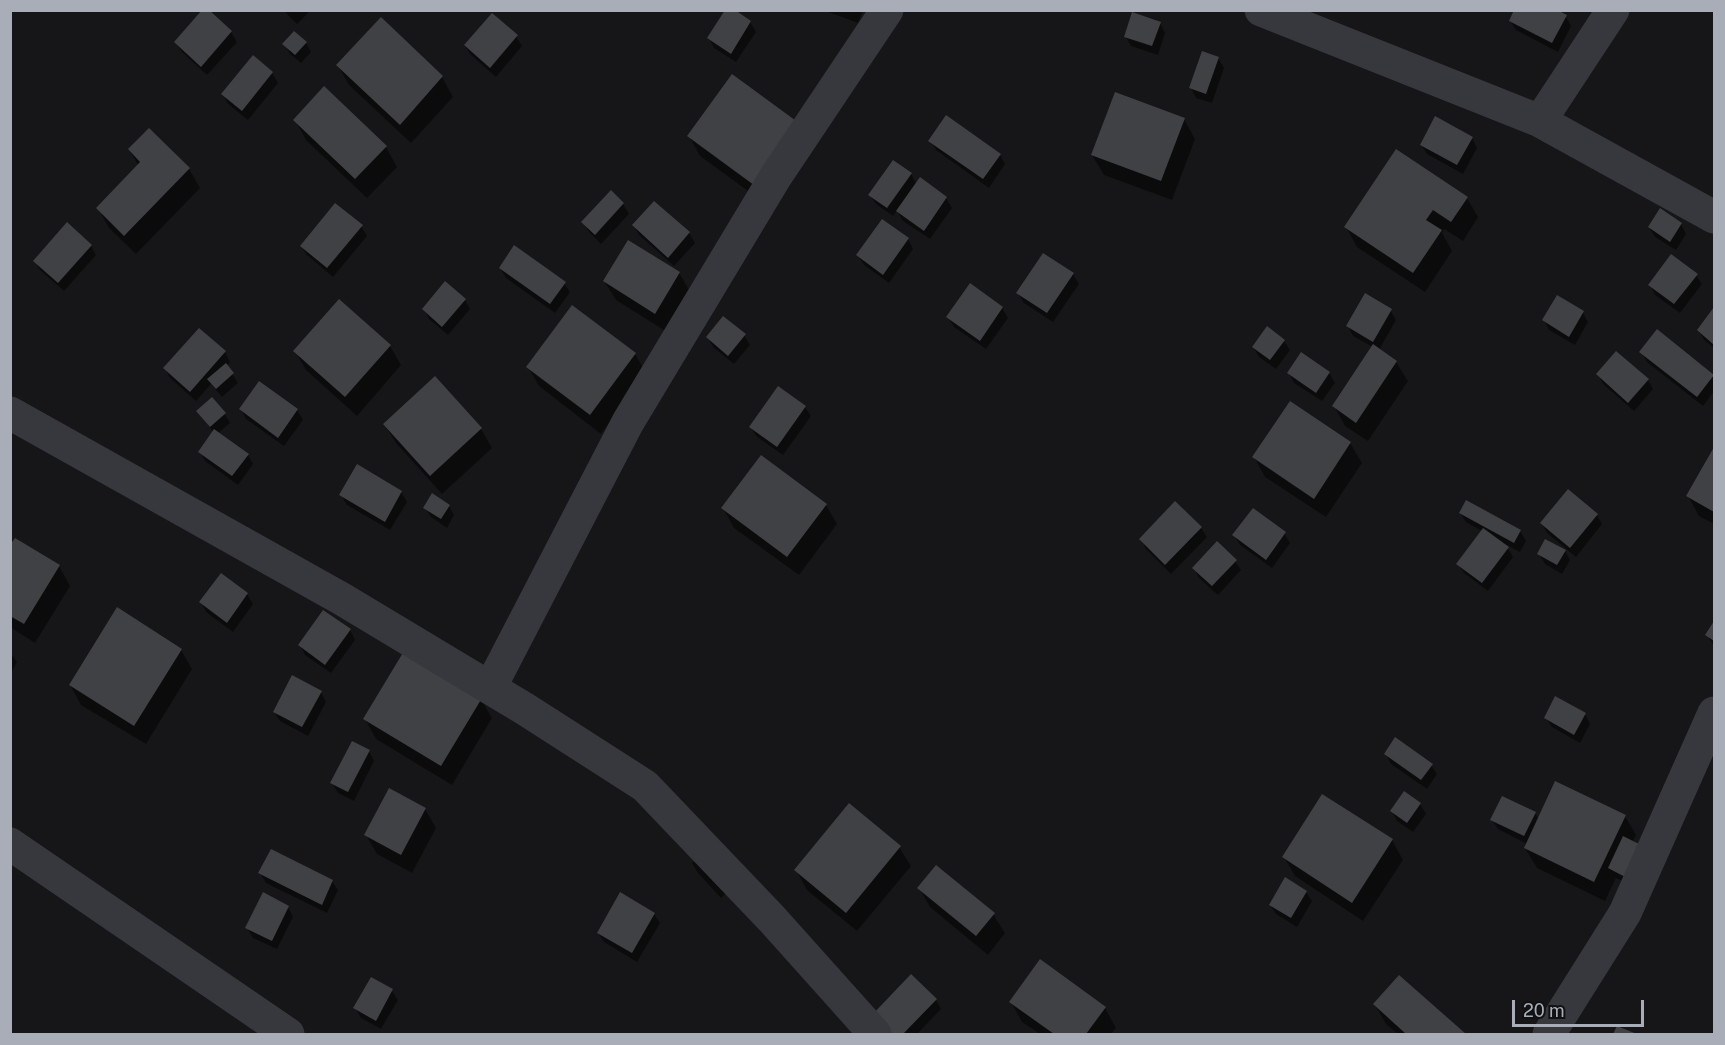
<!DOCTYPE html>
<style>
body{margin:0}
#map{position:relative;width:1725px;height:1045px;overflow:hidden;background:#161618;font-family:"Public Sans",sans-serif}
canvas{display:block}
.frame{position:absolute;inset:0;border:12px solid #a8adb8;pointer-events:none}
.scale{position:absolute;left:1512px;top:1000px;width:132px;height:27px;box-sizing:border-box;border:3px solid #a8adb8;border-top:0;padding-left:8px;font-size:18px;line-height:21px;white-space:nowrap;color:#a8adb8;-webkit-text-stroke:4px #111113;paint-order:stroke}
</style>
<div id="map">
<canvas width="1725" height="1045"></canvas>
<div class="frame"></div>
<div class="scale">20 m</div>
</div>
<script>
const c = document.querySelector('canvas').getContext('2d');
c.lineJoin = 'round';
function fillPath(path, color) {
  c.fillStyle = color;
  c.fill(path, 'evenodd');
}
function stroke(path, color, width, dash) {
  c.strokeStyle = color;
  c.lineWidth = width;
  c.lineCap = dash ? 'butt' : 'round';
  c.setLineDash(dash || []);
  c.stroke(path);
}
fillPath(new Path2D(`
 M283,10H306L308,13L297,24Z
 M732,10L750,22L756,32L736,62L714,48L709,38Z
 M823,10H863L858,23Z
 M1566,17L1571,26L1558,52L1516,30L1510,21Z
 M381,19L442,77L453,97L411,143L349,85L338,66Z
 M1160,23L1165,33L1158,55L1131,46L1126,37Z
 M231,32L237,42L207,75L182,52L176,42Z
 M516,36L522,46L496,77L471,55L465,46Z
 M306,43L311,52L301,63L290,54L284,44Z
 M253,57L272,73L278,83L248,120L228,104L223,94Z
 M1218,58L1224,68L1212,103L1196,98L1191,88Z
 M732,76L770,207L700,156L689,136Z
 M324,89L386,147L397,167L367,198L306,140L295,120Z
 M1184,119L1195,139L1172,200L1104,175L1092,155Z
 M1472,138L1477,148L1463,174L1427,154L1421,145Z
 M930,141L1000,155L1005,164L989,188L936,150Z
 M129,150L189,169L200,188L136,254L109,228L98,208L139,166Z
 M911,174L917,185L920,179L946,198L952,208L930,239L903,221L897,211L893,216L876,204L870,195Z
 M611,192L623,204L629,214L601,244L589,232L583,222Z
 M1467,198L1478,217L1463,241L1444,229L1442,233L1452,251L1425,292L1357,247L1346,227Z
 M655,203L689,233L695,243L674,266L639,235L634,226Z
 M1681,224L1686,234L1676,250L1655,237L1649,227Z
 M361,226L367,236L333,277L307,255L301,246Z
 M908,239L913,249L889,283L864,265L858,256Z
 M628,242L679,273L691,293L667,332L616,300L604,281Z
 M91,246L96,255L64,291L40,270L35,261Z
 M1044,255L1073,274L1079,284L1053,322L1024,303L1018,293Z
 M500,268L564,283L570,292L555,313L506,278Z
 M1696,275L1702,284L1680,313L1655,295L1650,285Z
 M970,285L1002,308L1008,318L986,349L954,327L948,317Z
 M465,300L470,309L448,335L429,319L424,309Z
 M1390,310L1396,320L1379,350L1396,362L1408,381L1368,441L1345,426L1334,406L1373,347L1353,336L1348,326Z
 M1714,310V348L1704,340L1699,330Z
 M1583,313L1588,322L1575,345L1549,330L1544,320Z
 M199,330L225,352L230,362L227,366L238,383L222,397L211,384L196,401L170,378L165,368Z
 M744,335L750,345L734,364L713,347L708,338Z
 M1284,341L1290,350L1276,369L1259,357L1254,348Z
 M390,346L401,365L357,416L306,370L295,351Z
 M1641,352L1713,376L1714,391L1703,406L1647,362Z
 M635,354L646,373L601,434L539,386L528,367Z
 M1301,354L1329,373L1335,383L1322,401L1294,383L1289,373Z
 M1598,374L1648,380L1653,389L1634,411L1603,384Z
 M434,378L481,429L492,448L442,494L396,443L384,424Z
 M259,383L297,410L303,420L284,446L246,419L241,409Z
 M1290,403L1350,443L1362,463L1326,517L1265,477L1254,457Z
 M805,407L811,416L783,455L756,436L751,427Z
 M198,411L224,413L230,423L218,433L248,455L253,464L238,485L205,461L200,452L214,433Z
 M1714,450V524L1699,516L1688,496Z
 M401,492L407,502L390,530L347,505L341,495Z
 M826,505L837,524L799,575L734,528L723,508Z
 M449,506L454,515L447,528L431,517L425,508Z
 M1460,513L1520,531L1526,541L1520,552L1505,544L1513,557L1488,591L1464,573L1458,564L1482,531L1466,522Z
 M1597,515L1602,524L1576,557L1547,533L1542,524Z
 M1201,528L1207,537L1171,574L1146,549L1141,539Z
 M1284,533L1290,543L1272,568L1240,545L1234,535Z
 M10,548L59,566L70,586L35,643L10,627Z
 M1565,551L1570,560L1562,574L1545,564L1539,554Z
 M1235,561L1241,570L1218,595L1199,578L1194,568Z
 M221,575L247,594L253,604L233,632L206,612L201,602Z
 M1714,623V646L1707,635Z
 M350,630L355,640L331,673L305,655L300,645Z
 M181,650L192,669L146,744L81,705L70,685Z
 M10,652L17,662L10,675Z
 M321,692L326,702L308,736L280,721L274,712Z
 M481,699L492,718L452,785L376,739L365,719Z
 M1585,714L1590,724L1580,743L1552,727L1546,718Z
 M369,751L374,761L354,801L338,793L332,783Z
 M1386,754L1431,765L1437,774L1427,789L1391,764Z
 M1420,804L1426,814L1413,832L1397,821L1392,811Z
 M425,809L436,828L412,873L377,854L366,835Z
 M1535,813L1539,820L1625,816L1636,835L1632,843L1635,887L1616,878L1605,901L1537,868L1525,848L1527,844L1498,829L1492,820Z
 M718,840L746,874L721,898L698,873L692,863Z
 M1392,840L1403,860L1363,921L1295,876L1284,857Z
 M899,847L911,866L857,931L807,890L796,870Z
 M260,873L332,881L338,890L327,913L266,883Z
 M919,888L993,914L1005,933L988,955L930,907Z
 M1306,892L1312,901L1297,927L1276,914L1270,905Z
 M288,907L293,917L277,949L253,938L247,928Z
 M654,914L660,923L637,962L604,942L598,933Z
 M1399,977L1463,1034H1398L1386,1024L1375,1005Z
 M392,991L398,1000L381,1029L361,1018L355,1008Z
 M936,1000L941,1009L917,1034H887Z
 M1011,1002L1105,1008L1116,1028L1111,1034H1040L1022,1022Z`), '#0007');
fillPath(new Path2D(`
 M202,10H209L232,31L201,67L174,42Z
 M725,10H735L751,21L731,54L707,38Z
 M1514,10H1557L1567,15L1552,43L1509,21Z
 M1132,12L1161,22L1152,46L1124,37Z
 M492,13L518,35L490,68L464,45Z
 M381,17L443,76L400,125L336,65Z
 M294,31L307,42L295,55L282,44Z
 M1202,51L1219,57L1206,94L1189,88Z
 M253,55L273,72L242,111L221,94Z
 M732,74L803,126L758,188L687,136Z
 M324,86L387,146L355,179L293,120Z
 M1115,92L1185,118L1161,181L1091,155Z
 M946,115L1001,154L983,179L928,141Z
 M1435,116L1473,137L1457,165L1420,145Z
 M149,128L190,168L124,236L96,208L140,162L128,149Z
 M1396,149L1468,197L1451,222L1433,210L1426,220L1442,230L1413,273L1344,227Z
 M893,160L912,173L887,208L868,195Z
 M920,177L947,197L924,231L896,211Z
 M611,190L624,203L595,235L581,222Z
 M654,201L690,232L668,258L632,225Z
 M335,203L363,225L327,268L300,246Z
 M1660,208L1682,223L1670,242L1648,227Z
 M882,219L909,238L883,275L856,255Z
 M67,222L92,245L58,283L33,261Z
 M628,240L680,272L655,314L603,281Z
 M514,245L566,282L550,304L499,268Z
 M1043,253L1074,273L1047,313L1016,293Z
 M1671,254L1698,274L1674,304L1648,285Z
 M445,281L466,299L442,327L422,309Z
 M970,283L1003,307L980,341L946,317Z
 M1365,293L1392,309L1373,342L1346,326Z
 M1557,295L1584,311L1569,337L1542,320Z
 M339,299L391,345L345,397L293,351Z
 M572,305L636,353L590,415L526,367Z
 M1714,307V345L1697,330Z
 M723,316L746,334L728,356L706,337Z
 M1267,326L1285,340L1270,360L1252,347Z
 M199,328L226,351L190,392L163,368Z
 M1657,329L1714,375L1697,397L1639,352Z
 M1373,344L1397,361L1356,423L1332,406Z
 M1616,351L1649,379L1628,403L1596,374Z
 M1301,352L1330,372L1316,393L1287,373Z
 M226,363L234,373L216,389L207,379Z
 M435,376L482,428L430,476L383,424Z
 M259,381L298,409L278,438L239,409Z
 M778,386L806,406L777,447L749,427Z
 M212,397L226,413L210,427L196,411Z
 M1290,401L1351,442L1314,499L1252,457Z
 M214,429L249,454L232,476L198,452Z
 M1714,447V512L1686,496Z
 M761,455L827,504L787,557L721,508Z
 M357,464L402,491L385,522L339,495Z
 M1568,489L1598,514L1570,548L1540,523Z
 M432,493L450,505L441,519L423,508Z
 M1466,500L1521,530L1514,543L1459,513Z
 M1175,501L1202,527L1165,565L1139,539Z
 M1253,508L1286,532L1266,560L1232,535Z
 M1483,528L1509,547L1482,583L1456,564Z
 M15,538L60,565L24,624L10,616V545Z
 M1545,539L1566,550L1557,565L1537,554Z
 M1217,541L1237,560L1212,586L1192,568Z
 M221,573L248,593L227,623L199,602Z
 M117,607L182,649L134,726L69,685Z
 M323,610L351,629L325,665L298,645Z
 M1714,621V641L1705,635Z
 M404,651L482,698L441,766L363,719Z
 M292,675L322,691L302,727L273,712Z
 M1555,696L1586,713L1574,735L1544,718Z
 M1395,737L1433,764L1421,780L1384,754Z
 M352,741L370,750L348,792L330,783Z
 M1555,781L1626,815L1594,882L1524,848Z
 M389,788L426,808L401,855L364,835Z
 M1404,791L1421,803L1407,823L1390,811Z
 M1322,794L1393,839L1352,903L1282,857Z
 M1502,796L1536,812L1524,836L1490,820Z
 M849,803L901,846L846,913L794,870Z
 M1623,836L1645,847L1629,879L1608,868Z
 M271,849L333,880L322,905L258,873Z
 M936,865L995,913L976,936L917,888Z
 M1285,877L1307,891L1291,918L1269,905Z
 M263,892L289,906L272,941L245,928Z
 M620,892L655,913L632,953L597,933Z
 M1040,959L1106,1007L1086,1034H1054L1009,1002Z
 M911,974L937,999L903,1034H890L871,1016Z
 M1399,975L1466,1034H1406L1373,1004Z
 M371,977L393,989L376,1021L353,1008Z
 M1617,1026L1637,1034H1613Z`), '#404145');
stroke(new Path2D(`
 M1261,10L1540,121L1714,217
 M1540,121L1613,10
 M10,413L342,599L525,709L645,786L772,919L875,1034
 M490,688L628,422L776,176L887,10
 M10,844L288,1034
 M1549,1034L1625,913L1714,713`), '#37383d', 33);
</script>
